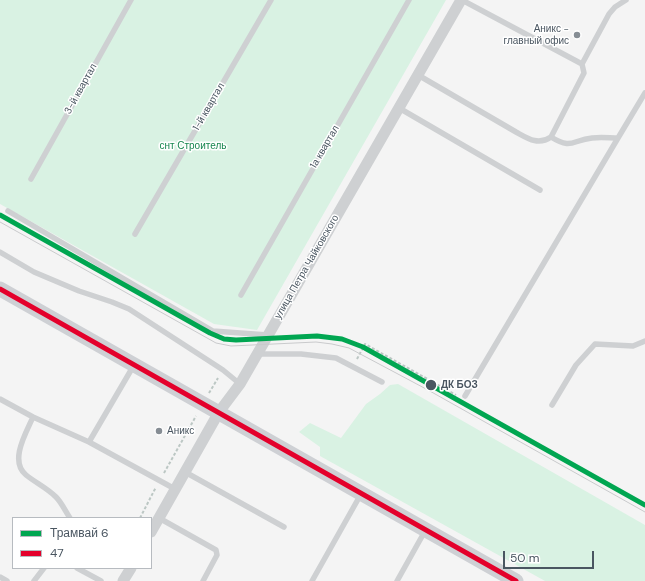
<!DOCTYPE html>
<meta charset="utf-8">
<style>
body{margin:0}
#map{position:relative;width:645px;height:581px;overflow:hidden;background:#f4f4f4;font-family:"DM Sans",sans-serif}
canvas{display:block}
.legend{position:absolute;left:12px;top:517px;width:140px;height:52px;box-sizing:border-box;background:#fff;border:1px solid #b7bbc0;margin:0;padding:5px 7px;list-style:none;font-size:12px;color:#4a5661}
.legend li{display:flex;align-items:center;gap:8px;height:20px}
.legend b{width:20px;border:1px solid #b7bbc0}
.scale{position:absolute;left:503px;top:551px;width:91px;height:18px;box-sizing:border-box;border:2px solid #4a5661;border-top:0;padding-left:5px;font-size:12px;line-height:14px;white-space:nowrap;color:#4a5661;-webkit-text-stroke:3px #fff;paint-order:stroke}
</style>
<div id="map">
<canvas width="645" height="581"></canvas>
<ul class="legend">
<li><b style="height:5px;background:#00a651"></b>Трамвай 6</li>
<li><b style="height:5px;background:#e4002b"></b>47</li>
</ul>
<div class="scale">50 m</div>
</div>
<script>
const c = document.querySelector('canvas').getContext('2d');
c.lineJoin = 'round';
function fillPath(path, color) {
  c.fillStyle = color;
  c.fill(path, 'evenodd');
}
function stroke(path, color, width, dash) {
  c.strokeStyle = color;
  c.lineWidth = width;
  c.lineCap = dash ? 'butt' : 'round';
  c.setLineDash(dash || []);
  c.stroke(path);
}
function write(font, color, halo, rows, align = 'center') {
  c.font = font + ' "DM Sans",sans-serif';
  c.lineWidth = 3;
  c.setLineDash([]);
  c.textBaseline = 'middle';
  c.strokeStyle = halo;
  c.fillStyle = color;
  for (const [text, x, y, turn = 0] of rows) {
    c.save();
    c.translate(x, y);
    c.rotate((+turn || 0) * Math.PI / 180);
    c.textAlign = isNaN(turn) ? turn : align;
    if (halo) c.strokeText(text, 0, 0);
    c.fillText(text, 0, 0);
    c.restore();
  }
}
fillPath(new Path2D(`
 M0,0H446L257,330L214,324L0,204Z
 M398,384L645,525V581H545L320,456V447L299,432L310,423L341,438L366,404L380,394L390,385Z`), '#d9f2e3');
stroke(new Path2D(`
 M357,359L365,344L456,395
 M209,393L218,378
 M164,473L196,416
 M140,518L156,487`), '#bcc7c4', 2, [3, 2]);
stroke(new Path2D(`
 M582,64L609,14L615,7L626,0
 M418,75L516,132C527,138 538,146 551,137L584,73L582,64L462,0
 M399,108L540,190
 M551,137C572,150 572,140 592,138C601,137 610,138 618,138L645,93
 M31,179L131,0
 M8,211L213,331L268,335
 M135,234L271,0
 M0,252L34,272L79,291L112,302L129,309L223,370L240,384
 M241,295L409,0
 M257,354H301L336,358L382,382
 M465,396L618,138
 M0,399L33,417L89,442L134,365
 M552,405L576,365L595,344L633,346L645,341
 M33,417C26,433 9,461 26,475C36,483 47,488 56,497C62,503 65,511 70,518
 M89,442L175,489
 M185,472L284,527
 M159,518L216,550L217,555L203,581
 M77,568L101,581
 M0,577L7,581
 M34,581L44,568
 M312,581L361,494
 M397,581L425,531`), '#ced0d2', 5.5);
stroke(new Path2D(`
 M151,532L219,412L240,384L461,0
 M123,581L131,568`), '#ced0d2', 11);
stroke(new Path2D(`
 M0,289L516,581`), '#ced0d4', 15);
stroke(new Path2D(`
 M0,222L216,343L231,346L316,342L332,344L349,348L428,390L645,512`), '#c9cacc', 1);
stroke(new Path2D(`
 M0,289L516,581`), '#e4002b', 5);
stroke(new Path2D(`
 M0,215L210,333L224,339L236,340L317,336L342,339L363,347L645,505`), '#00a651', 5);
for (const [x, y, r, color] of [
 [577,35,4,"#868d94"],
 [431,385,6,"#4a5661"],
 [159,431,4,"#868d94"]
]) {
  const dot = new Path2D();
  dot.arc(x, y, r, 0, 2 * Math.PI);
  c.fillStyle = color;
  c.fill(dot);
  stroke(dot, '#fff', 1.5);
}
write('10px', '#4a5661', '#fff', [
 ["Аникс -",569,29],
 ["главный офис",569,41],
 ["Аникс",167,431,"left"]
], 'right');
write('10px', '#4a5661', '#fff', [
 ["3-й квартал",81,89,-61],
 ["1-й квартал",209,107,-60],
 ["1а квартал",325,147,-60],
 ["улица Петра Чайковского",307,267,-60]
]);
write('10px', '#17864f', '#fff', [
 ["снт Строитель",193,146]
]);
write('bold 10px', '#4a5661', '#fff', [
 ["ДК БОЗ",441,385]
], 'left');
</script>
